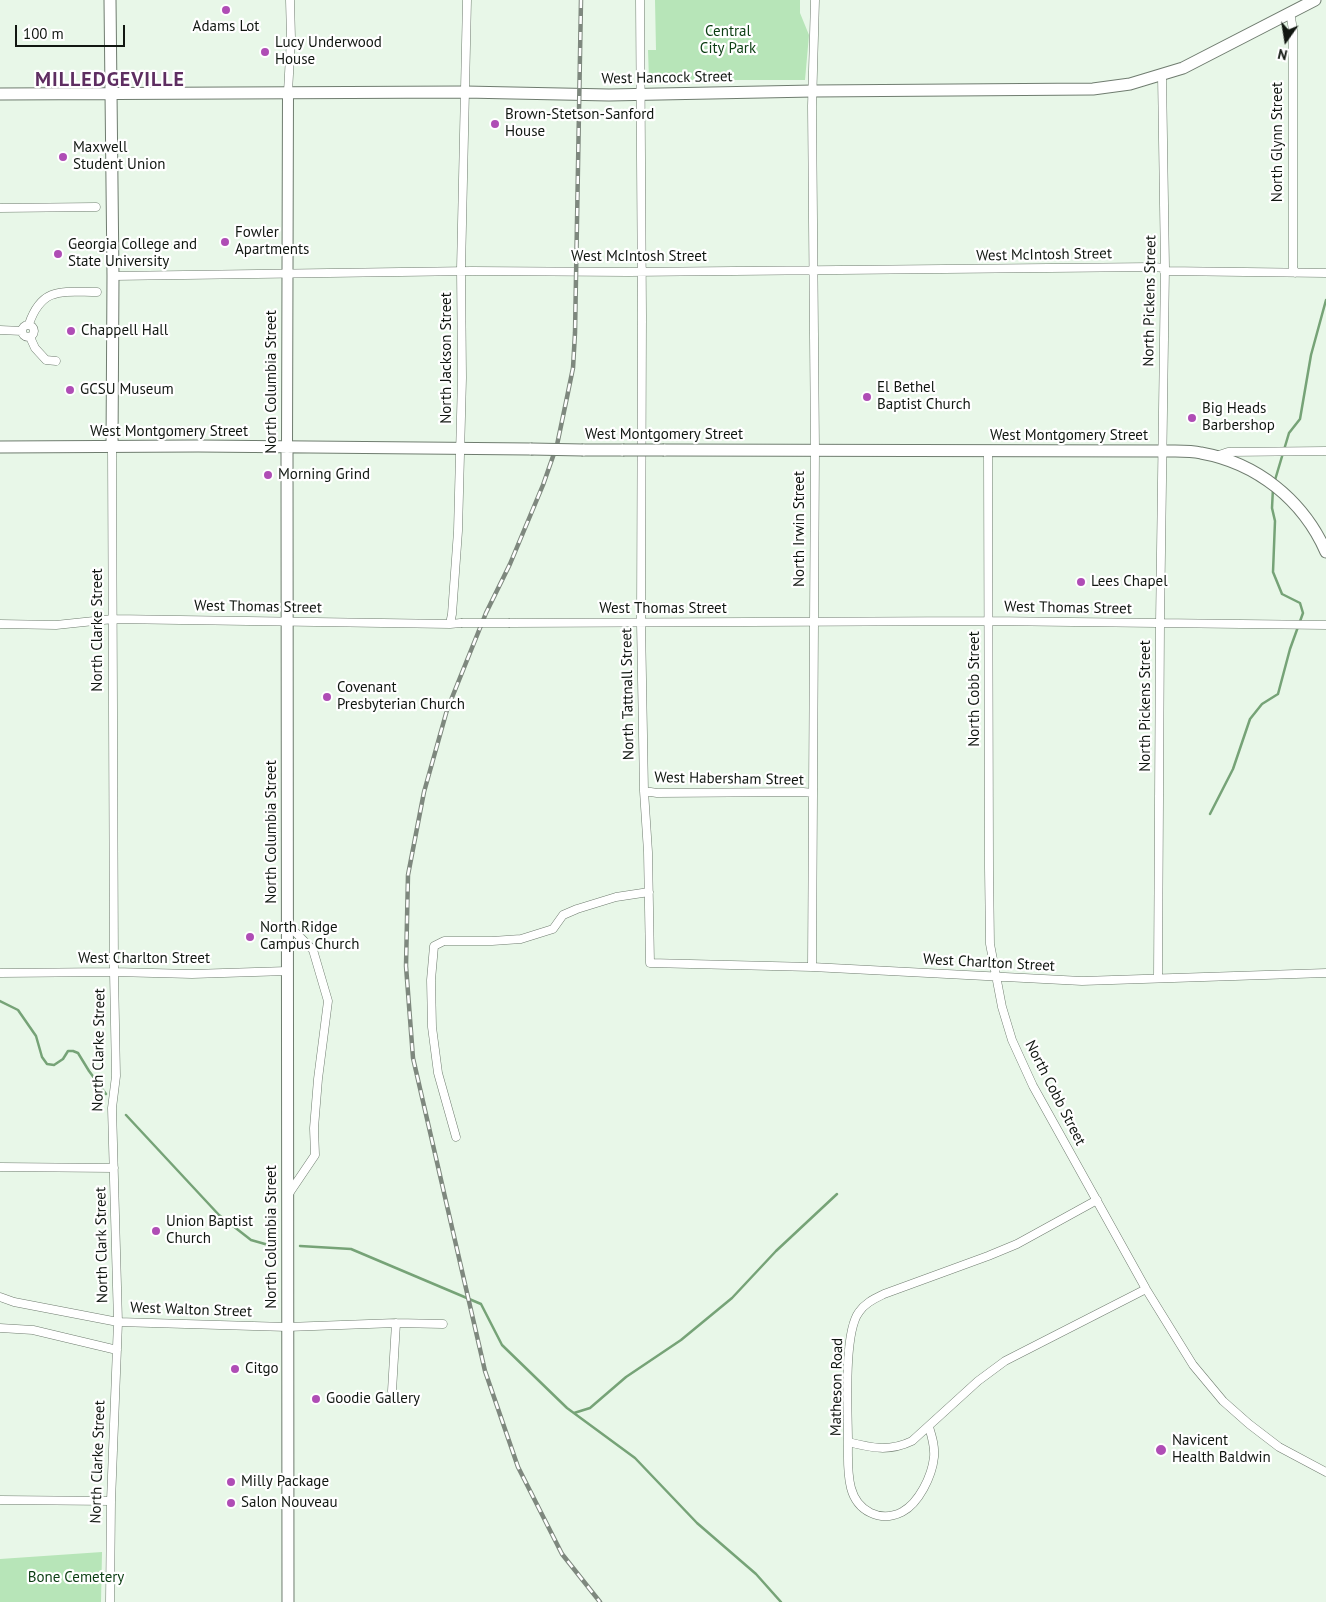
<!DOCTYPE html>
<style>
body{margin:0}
#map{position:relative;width:1326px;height:1602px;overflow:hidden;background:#e8f7e8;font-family:"PT Sans",sans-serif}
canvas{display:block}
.north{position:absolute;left:1261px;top:15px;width:50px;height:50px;-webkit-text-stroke:4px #fff;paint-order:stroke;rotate:193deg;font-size:14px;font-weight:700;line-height:20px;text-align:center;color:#111711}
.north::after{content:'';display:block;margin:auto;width:18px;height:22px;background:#111711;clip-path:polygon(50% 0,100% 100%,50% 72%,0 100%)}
.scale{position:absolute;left:15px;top:25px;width:110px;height:22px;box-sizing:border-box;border:2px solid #111711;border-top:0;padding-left:6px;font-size:15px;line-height:18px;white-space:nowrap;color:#111711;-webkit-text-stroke:4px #fff;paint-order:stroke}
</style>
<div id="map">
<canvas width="1326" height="1602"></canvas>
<div class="north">N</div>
<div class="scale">100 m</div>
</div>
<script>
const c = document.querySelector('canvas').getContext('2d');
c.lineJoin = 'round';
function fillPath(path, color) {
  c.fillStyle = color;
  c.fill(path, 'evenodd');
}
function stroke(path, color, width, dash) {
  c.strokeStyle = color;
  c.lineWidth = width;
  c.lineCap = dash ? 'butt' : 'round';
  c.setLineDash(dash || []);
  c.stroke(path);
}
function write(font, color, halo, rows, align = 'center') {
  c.font = font + ' "PT Sans",sans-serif';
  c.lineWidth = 4.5;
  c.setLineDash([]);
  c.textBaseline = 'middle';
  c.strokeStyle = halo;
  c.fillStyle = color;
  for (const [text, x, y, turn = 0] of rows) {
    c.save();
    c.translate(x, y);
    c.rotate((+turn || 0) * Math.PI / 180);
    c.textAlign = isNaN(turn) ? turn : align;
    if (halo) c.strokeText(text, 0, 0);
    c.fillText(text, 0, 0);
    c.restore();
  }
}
fillPath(new Path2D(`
 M655,0H800V13L809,35L805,80H649L648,50H656Z
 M102,1552L101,1602H0V1559Z`), '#b7e5b8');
stroke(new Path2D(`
 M1275,480L1289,433L1300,419L1311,355L1326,300
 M1210,814L1233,769L1250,719L1262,704L1278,694L1290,649L1303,613L1300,603L1282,594L1273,572L1275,521L1272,508L1273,488
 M0,1001L18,1010L36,1036L42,1057L47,1064L54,1065L63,1059L68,1051H73L78,1053L89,1071L106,1094
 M126,1115L219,1215L251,1240L272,1246
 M300,1246L351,1249L481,1304L502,1345L567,1408L635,1458L697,1523L756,1574L781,1602
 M574,1413L590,1408L626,1377L681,1340L732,1298L776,1251L837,1194`), '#76a377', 2.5);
const street = new Path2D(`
 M640,0L642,315L641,623L644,791L648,852L650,963L812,967L1082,981L1326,973
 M1290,12L1293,30V267L1295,273
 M288,92L291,38L290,0
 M0,208L96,207
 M1164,271L1326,273
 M113,276L472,271L629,272L1154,267L1165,268
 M29,324C42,286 63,292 97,292
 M22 331a6 6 0 1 1 12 0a6 6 0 1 1-12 0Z
 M0,330L22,331
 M30,337L35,348L46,360L56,361
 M988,451L989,868L990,944L1002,1007L1012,1040L1033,1086L1146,1289L1193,1365L1223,1401L1249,1424L1279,1447L1326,1472
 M1216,456L1228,452L1326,451
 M510,623L988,621L1326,625
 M0,624L56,625L113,619L450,624L461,623
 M450,624L452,614L458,531L462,378L461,269L467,0
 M644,791L657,793L803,792L813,793
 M287,924L313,950L328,1001L318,1079L314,1128L315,1155L288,1195
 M812,967L815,450L812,106L815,0
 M0,973L114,972L192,974L287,971
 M1158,978L1160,623L1165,268L1162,75
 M456,1137L438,1073L432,1027L431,980L434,946L444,941H492L521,939L553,929L563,915L577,909L616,897L649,892
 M0,1167L114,1168
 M1097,1200L1017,1244L988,1256L884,1294C874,1299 865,1303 859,1312C843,1333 848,1414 848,1442C872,1448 889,1452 912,1441L978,1381L1005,1361L1146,1289
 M0,1297L14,1302L118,1322L287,1327L396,1323L443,1324
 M0,1328L33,1330L117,1350
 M392,1391L396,1323
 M848,1442C848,1457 847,1473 851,1488C857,1511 880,1523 902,1512C919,1503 932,1476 934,1457C935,1446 932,1437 929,1427
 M0,1500L111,1501
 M110,1602L111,1501L118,1322L112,1108L116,1076L114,972L112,447`);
const secondary = new Path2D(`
 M287,448L288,92`);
const primary = new Path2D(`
 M110,0L113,276L112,447
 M0,94L465,92L609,95L813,91L1093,89L1130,84L1183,68L1315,0
 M0,447L198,446L531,449
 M287,448L288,1602
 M583,450H623
 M664,450L1163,451C1175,451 1189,450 1201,453C1257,463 1303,500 1326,552`);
stroke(street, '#6f7c6f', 9);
stroke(secondary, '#6f7c6f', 12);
stroke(primary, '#6f7c6f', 13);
stroke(street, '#fff', 8);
stroke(secondary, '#fff', 10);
stroke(primary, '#fff', 11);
const rail = new Path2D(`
 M581,0L575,333L573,368L566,402L557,445L543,485L510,564L486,613L447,710L424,792L408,875L406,966L413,1058L485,1371L518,1467L562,1554L600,1602`);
stroke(rail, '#7e887e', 4.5);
stroke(rail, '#fff', 2.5, [8]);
const streetBridge = new Path2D(`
 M461,623H510`);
const primaryBridge = new Path2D(`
 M531,449L583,450
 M623,450H664`);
stroke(streetBridge, '#6f7c6f', 9, []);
stroke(primaryBridge, '#6f7c6f', 13, []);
stroke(streetBridge, '#fff', 8);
stroke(primaryBridge, '#fff', 11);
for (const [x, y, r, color] of [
 [226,10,5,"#af4db5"],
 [265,52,5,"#af4db5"],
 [495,124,5,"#af4db5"],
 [63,157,5,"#af4db5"],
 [225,242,5,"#af4db5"],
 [58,254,5,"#af4db5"],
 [71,331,5,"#af4db5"],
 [70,390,5,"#af4db5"],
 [867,397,5,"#af4db5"],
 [1192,418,5,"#af4db5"],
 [268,475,5,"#af4db5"],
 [1081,582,5,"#af4db5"],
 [327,697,5,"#af4db5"],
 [250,937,5,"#af4db5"],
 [156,1231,5,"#af4db5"],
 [235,1369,5,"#af4db5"],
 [316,1399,5,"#af4db5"],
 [1161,1450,6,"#af4db5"],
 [231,1482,5,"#af4db5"],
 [231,1503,5,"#af4db5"]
]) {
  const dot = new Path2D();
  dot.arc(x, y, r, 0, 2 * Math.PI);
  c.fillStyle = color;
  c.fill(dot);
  stroke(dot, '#fff', 2);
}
write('15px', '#111711', '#fff', [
 ["Adams Lot",226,27,"center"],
 ["Lucy Underwood",275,43],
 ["House",275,60],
 ["Brown-Stetson-Sanford",505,115],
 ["House",505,132],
 ["Maxwell",73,148],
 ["Student Union",73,165],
 ["Fowler",235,233],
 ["Apartments",235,250],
 ["Georgia College and",68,245],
 ["State University",68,262],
 ["Chappell Hall",81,331],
 ["El Bethel",877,388],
 ["Baptist Church",877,405],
 ["GCSU Museum",80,390],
 ["Big Heads",1202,409],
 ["Barbershop",1202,426],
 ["Morning Grind",278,475],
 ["Lees Chapel",1091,582],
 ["Covenant",337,688],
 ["Presbyterian Church",337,705],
 ["North Ridge",260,928],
 ["Campus Church",260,945],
 ["Union Baptist",166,1222],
 ["Church",166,1239],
 ["Citgo",245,1369],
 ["Goodie Gallery",326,1399],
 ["Navicent",1172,1441],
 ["Health Baldwin",1172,1458],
 ["Milly Package",241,1482],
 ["Salon Nouveau",241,1503]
], 'left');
write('15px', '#0c3e13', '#fff', [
 ["Central",728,32],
 ["City Park",728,49],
 ["Bone Cemetery",76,1578]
]);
write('15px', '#111711', '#fff', [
 ["West Hancock Street",667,78,-1],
 ["North Glynn Street",1278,142,-90],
 ["West McIntosh Street",1044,255,-1],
 ["West McIntosh Street",639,257],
 ["North Pickens Street",1150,301,-89],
 ["North Jackson Street",447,358,-90],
 ["North Columbia Street",272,382,-90],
 ["West Montgomery Street",169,432],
 ["West Montgomery Street",664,435],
 ["West Montgomery Street",1069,436],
 ["North Irwin Street",800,529,-90],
 ["West Thomas Street",258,607,1],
 ["West Thomas Street",1068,608,1],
 ["West Thomas Street",663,609],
 ["North Clarke Street",98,630,-90],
 ["North Cobb Street",975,689,-90],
 ["North Tattnall Street",628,694,-91],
 ["North Pickens Street",1146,706,-90],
 ["West Habersham Street",729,779,1],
 ["North Columbia Street",272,832,-90],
 ["West Charlton Street",144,959],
 ["West Charlton Street",989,963,3],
 ["North Clarke Street",99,1050,-89],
 ["North Cobb Street",1055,1093,63],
 ["North Columbia Street",272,1237,-90],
 ["North Clark Street",102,1245,-91],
 ["West Walton Street",191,1310,2],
 ["Matheson Road",837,1387,-89],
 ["North Clarke Street",98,1462,-88]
]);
c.letterSpacing = '1px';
write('bold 20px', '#5e2e61', '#fff', [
 ["MILLEDGEVILLE",110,80]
]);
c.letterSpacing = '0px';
</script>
